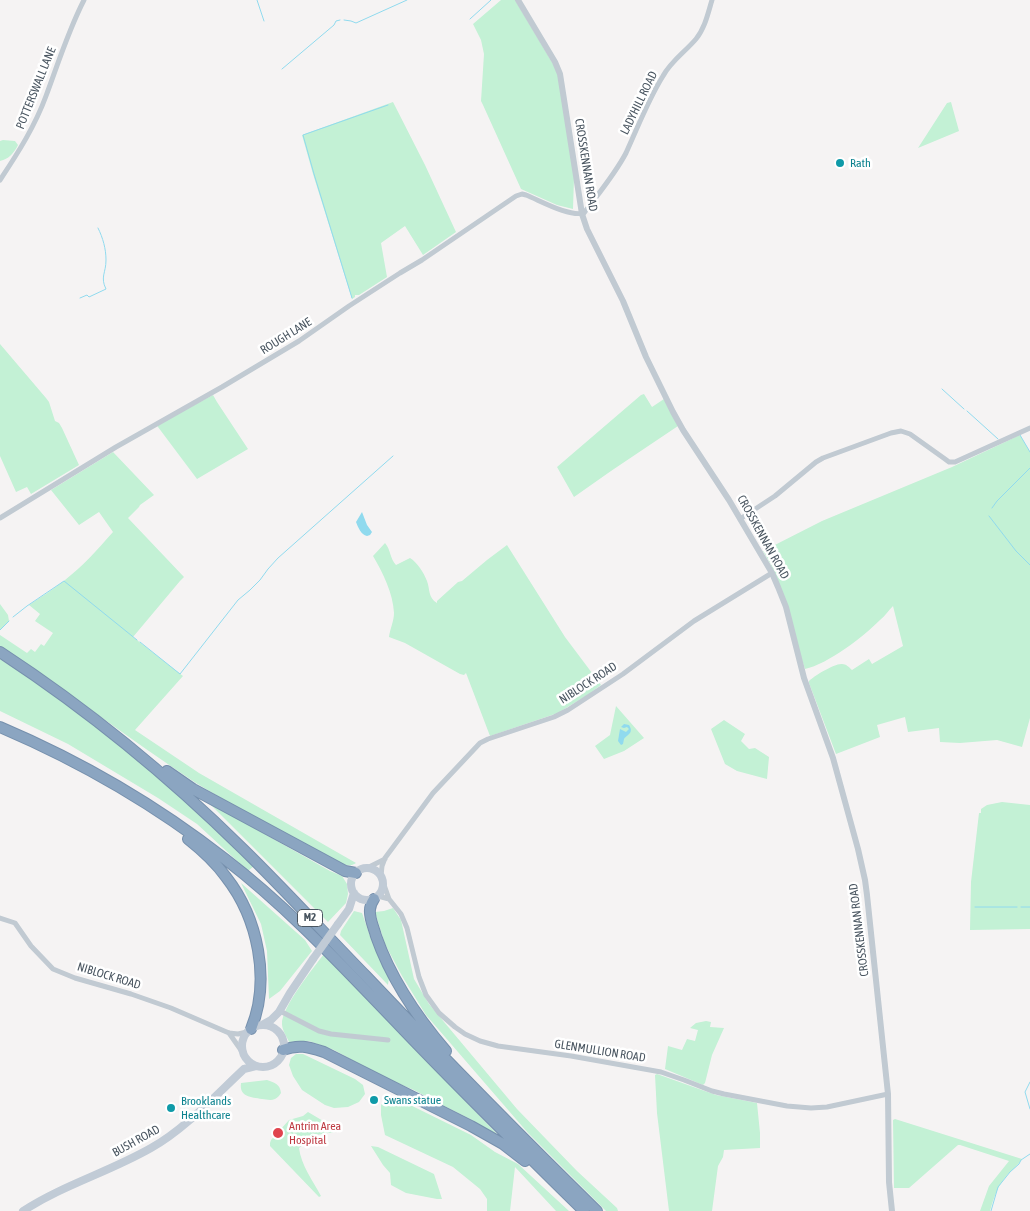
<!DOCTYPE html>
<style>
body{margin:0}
canvas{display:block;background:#f5f3f3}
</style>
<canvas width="1030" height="1211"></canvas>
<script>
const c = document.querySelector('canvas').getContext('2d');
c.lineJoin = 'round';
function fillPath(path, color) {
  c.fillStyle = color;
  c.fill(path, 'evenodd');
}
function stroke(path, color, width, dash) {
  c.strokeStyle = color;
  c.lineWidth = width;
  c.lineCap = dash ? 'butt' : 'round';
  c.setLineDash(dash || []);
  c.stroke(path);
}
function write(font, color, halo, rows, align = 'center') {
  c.font = font + ' "Asap Condensed",sans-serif';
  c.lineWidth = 5;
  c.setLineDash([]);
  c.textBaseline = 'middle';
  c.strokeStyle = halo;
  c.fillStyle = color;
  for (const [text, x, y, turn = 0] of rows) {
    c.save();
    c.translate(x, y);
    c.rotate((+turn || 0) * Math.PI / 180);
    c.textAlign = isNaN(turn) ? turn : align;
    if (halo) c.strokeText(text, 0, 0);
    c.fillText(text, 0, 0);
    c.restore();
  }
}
fillPath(new Path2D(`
 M501,0H515L556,69L559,78L574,178L573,209L557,205L521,189L483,105L481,101L484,54L481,40L473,24Z
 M393,102L425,165L456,232L423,255L405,226L381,243L387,277L359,295H355V297L352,299L313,174L302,135Z
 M951,102L959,131L918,148L947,103Z
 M3,140L15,141L18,145C14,153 9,159 0,161V141Z
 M0,344L46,398L49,402L55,421L59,423L62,428L79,465L31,494L27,487L16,492L0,456Z
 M644,394L652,407L664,399L678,426L611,471L574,497L557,467L641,395Z
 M213,395L217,402L248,449L197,479L158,427L157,425Z
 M1020,435L1030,452V718L1022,747L997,740L960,743L940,742L939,728L908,732L905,717L877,725L880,737L836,754L809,683V681C814,676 835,663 842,664C846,664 849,667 852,670L869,659L872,664L903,646L893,606C889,610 885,616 880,620C863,637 828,664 805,669L771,565L763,551L822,521L952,467Z
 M113,452L154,495L140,505L139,507L128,518L184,577L180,581L133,637L183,676L135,730L199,773L356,863C349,868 343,864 336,861C289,835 241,811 196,783C129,739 66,690 0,646V635L27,653L31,649L35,652L41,644L44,646L53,633L35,621L40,614L29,605C41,597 54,589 65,580C83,566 98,549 113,532L99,512L79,525L51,490Z
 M385,543C391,550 390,559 396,565L410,558C417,562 424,573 427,581C430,589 428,598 437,603V601L458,582L462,581L487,560L507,545L565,637L601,685L589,694L558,713L490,736L466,673L464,675L460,674L405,643L389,637C390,629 394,621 394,613C393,593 383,573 373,556Z
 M0,604L8,615L9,621L0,630Z
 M0,659C23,673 45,688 66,704C134,753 194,809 254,866L248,871L197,824L158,798L68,744L0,711Z
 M616,706L644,738L624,751L604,759L595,746L610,735Z
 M724,720L745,734L741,741L749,749L755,748L769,757L767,779L737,771L725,764L711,729Z
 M208,802L330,871L342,876L347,884L348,894L346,903L328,922Z
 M1002,802L1030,805V929L970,930L971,882L979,813H981V809L987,805Z
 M241,883L305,940L312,951L280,991L269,999L267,951L261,924Z
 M393,908L401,920L414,979L429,1004L517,1109L577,1171L617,1208L618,1211H606L528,1133L426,1015L402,976L385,944L375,912L384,911Z
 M354,911L362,913L371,939L389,978L388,985L340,935L341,931Z
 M324,954L499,1136L470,1119L440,1104L414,1090L383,1077L334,1050L309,1041L289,1042C287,1037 282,1030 282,1024C281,1008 314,967 324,954Z
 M706,1021L711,1022L710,1027L724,1028L712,1055L705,1083L703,1085L665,1069L668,1046L682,1050L687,1039L695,1041L698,1030L690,1028L696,1023Z
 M296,1054H303L355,1079L363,1085L365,1094L359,1102L348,1107L334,1108L325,1105L302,1090L293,1076L289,1065L291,1058Z
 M657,1074L716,1095L757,1103L760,1133V1148L724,1150L723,1157L718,1166L712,1211H669L657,1113L655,1075Z
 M267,1080C275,1083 280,1084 281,1093C279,1096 278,1097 275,1099C270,1101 266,1099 262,1099C251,1097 239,1097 241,1083Z
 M394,1097L471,1135L495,1152L518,1164L569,1211H556L515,1167L510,1211H487V1199L480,1189L453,1167L385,1135L381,1115V1105L387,1098Z
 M308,1112L335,1128V1132L316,1135L299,1148C301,1165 313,1181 321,1196L319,1197L270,1146V1143L271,1140L289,1120L303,1116Z
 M895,1119L1022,1159C1018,1165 1013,1169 1008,1174C998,1185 994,1197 990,1211H980L989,1186L1009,1161L960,1145H958L909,1188H894L893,1120Z
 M371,1146L378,1147L434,1174L442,1199H437L406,1193L391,1185L390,1173L383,1165Z`), '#c3f1d5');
fillPath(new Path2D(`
 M362,512L367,525L372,532L370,535L367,536C361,535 358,527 356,522Z
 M624,724L629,725C634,733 628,734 624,739L623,744L621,745L618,741L620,729L626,732L629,729L627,727L624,728L621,727Z`), '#90daee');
stroke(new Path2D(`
 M257,0L264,21
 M470,19L491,0
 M344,20L351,21L356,23L407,0
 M282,69L334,25L336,21L340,20
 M80,298L87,295L89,297L106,289C100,277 106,273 106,260C106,249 103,238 98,228
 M352,298L314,174L303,135L388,105
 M942,389L964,409
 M967,411L998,439
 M1020,435L1030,452
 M992,508L997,501L1030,468
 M989,516L1016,551L1030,565
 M13,617L27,606L64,581L137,640
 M0,630L9,621
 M140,642L180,674L238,600L250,590L260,580L268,569L278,558L393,456
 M975,907H1017
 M1021,907H1030
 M1030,1082L1025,1092L1030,1109
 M991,1211L998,1187L1010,1172L1019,1164L1021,1160L1030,1154`), '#90daee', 1);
const motorway = new Path2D(`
 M0,652C87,709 169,776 243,849C285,890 325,934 366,976C442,1056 518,1134 597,1211
 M0,727C80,761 156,805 225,859C289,908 344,968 400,1026C460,1089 522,1150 584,1211
 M167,771L193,789L345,871L356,873
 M188,839C202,850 216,863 226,877C258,918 271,980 251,1029
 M374,899C372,902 370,906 370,910C369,918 374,928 376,936C391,979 416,1016 446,1051
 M283,1050C299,1044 308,1047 324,1052L471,1126L503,1144L525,1161`);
stroke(motorway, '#7690ad', 12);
stroke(new Path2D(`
 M0,180C18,153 35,126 46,96C58,64 68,31 84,0
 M0,518L116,447L222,387L299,341L349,306L400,273L422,260L516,196L522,194L526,195C541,201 569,217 584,213C599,193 615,174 626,153C638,127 648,100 663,76C671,61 685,52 696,39C705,28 708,13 712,0
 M740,519L775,496L816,462L823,458L891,433L901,431L910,434L945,459L949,462H955L1030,428
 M367,868L385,859
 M381,876L382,866L385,858L433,793L480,743L488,739L554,717L568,710L623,674L694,621L772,573
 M383,882L389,899L401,914L407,928L419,977L426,995L439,1013L455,1027L465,1034L480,1041L498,1046L571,1056L661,1072L684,1080L712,1091L724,1094L787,1106L811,1108L827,1107L888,1094
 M378,896L389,899
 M0,918L15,923L31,946L53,969L75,978L131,994L171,1008L229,1033L238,1034L247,1032
 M280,1011L319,1031L331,1034L388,1040
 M229,1033L243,1053`), '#c1cad2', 5);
stroke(new Path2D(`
 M518,0L555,62L560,74L582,214L587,229L623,301L646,357L673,412L683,430L729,500L772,573L778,587L786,607L804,678L833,758L858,849L865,880L867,895L888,1094L889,1182L892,1211`), '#c1cad2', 6);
stroke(new Path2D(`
 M351 884a16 16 0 1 1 32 0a16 16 0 1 1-32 0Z
 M338,924L349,909L354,893
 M262,1025L271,1020L279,1012L290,993L313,959
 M242 1046a21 21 0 1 1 42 0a21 21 0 1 1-42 0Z
 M23,1211C63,1185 109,1172 151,1148C184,1130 216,1095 244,1069L256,1066`), '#c1cbd6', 8);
stroke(motorway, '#8ba5c1', 10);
stroke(new Path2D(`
 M313,959L338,924`), '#c1cbd6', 8);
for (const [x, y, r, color] of [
 [840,163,5,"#0f9aa8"],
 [374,1100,5,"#0f9aa8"],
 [171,1108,5,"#0f9aa8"],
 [278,1133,6,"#e0444e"]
]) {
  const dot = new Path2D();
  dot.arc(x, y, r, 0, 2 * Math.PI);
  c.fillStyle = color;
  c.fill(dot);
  stroke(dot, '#fff', 2);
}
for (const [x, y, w] of [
 [310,918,25]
]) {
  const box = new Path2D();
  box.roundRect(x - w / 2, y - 8.5, w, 17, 4);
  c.fillStyle = '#fff';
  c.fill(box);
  stroke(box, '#4a5661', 1);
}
write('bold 11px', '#4a5661', null, [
 ["M2",310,918]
]);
write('12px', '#4a5661', '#fff', [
 ["POTTERSWALL LANE",36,88,-68],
 ["LADYHILL ROAD",639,103,-64],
 ["CROSSKENNAN ROAD",586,165,81],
 ["ROUGH LANE",286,336,-32],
 ["CROSSKENNAN ROAD",763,537,61],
 ["NIBLOCK ROAD",588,683,-33],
 ["CROSSKENNAN ROAD",859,930,-97],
 ["NIBLOCK ROAD",109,976,17],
 ["GLENMULLION ROAD",600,1051,9],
 ["BUSH ROAD",136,1141,-29]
]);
write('12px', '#0d838f', '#fff', [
 ["Rath",850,163],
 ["Swans statue",384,1100],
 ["Brooklands",181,1101],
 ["Healthcare",181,1115]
], 'left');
write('12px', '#be3a42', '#fff', [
 ["Antrim Area",289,1126],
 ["Hospital",289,1140]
], 'left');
</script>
